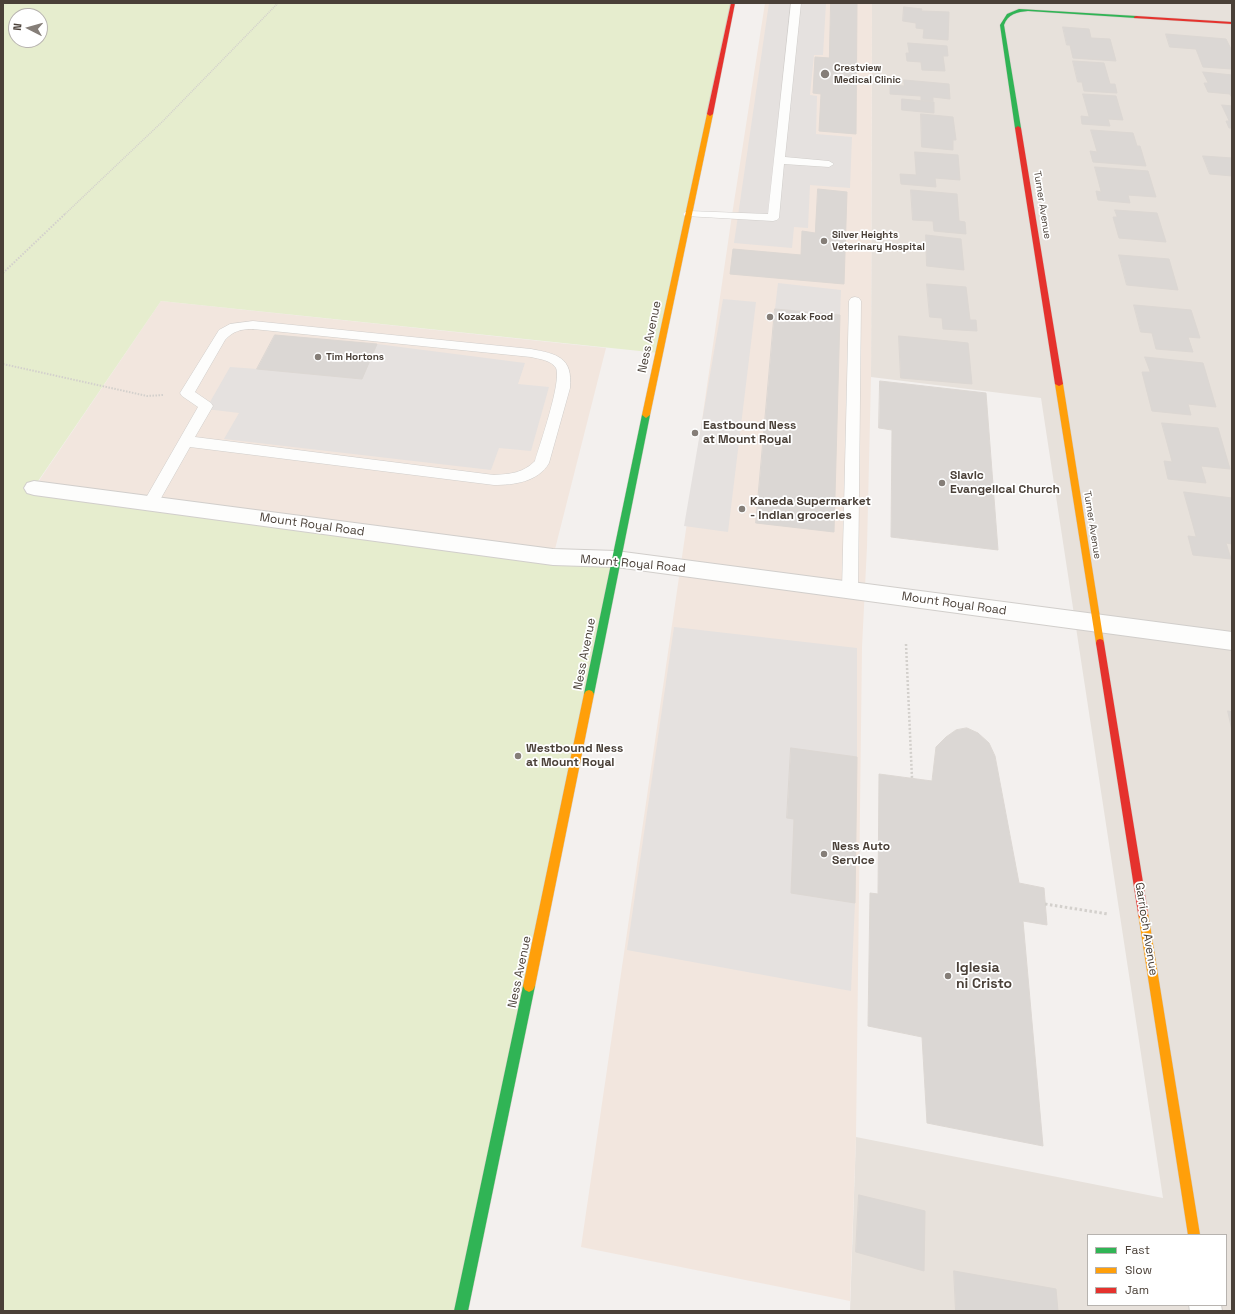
<!DOCTYPE html>
<style>
body{margin:0}
#map{position:relative;width:1235px;height:1314px;overflow:hidden;background:#f3f0ee;font-family:"Space Grotesk",sans-serif}
canvas{display:block}
.frame{position:absolute;inset:0;border:4px solid #4a4038;pointer-events:none}
.legend{position:absolute;left:1087px;top:1234px;width:140px;height:72px;box-sizing:border-box;background:#fff;border:1px solid #b7b3af;margin:0;padding:5px 7px;list-style:none;font-size:12px;color:#4a4038}
.legend li{display:flex;align-items:center;gap:8px;height:20px}
.legend b{width:20px;border:1px solid #b7b3af}
.north{position:absolute;left:8px;top:8px;width:40px;height:40px;box-sizing:border-box;background:#fff;border:1px solid #b7b3af;border-radius:50%;rotate:276deg;font-size:11px;font-weight:700;line-height:16px;text-align:center;color:#4a4038}
.north::after{content:'';display:block;margin:auto;width:14px;height:18px;background:#857e78;clip-path:polygon(50% 0,100% 100%,50% 72%,0 100%)}
</style>
<div id="map">
<canvas width="1235" height="1314"></canvas>
<div class="frame"></div>
<ul class="legend">
<li><b style="height:5px;background:#30b455"></b>Fast</li>
<li><b style="height:5px;background:#ff9f0a"></b>Slow</li>
<li><b style="height:5px;background:#e5322d"></b>Jam</li>
</ul>
<div class="north">N</div>
</div>
<script>
const c = document.querySelector('canvas').getContext('2d');
c.lineJoin = 'round';
function fillPath(path, color) {
  c.fillStyle = color;
  c.fill(path, 'evenodd');
}
function stroke(path, color, width, dash) {
  c.strokeStyle = color;
  c.lineWidth = width;
  c.lineCap = dash ? 'butt' : 'round';
  c.setLineDash(dash || []);
  c.stroke(path);
}
function write(font, color, halo, rows, align = 'center') {
  c.font = font + ' "Space Grotesk",sans-serif';
  c.lineWidth = 3.5;
  c.setLineDash([]);
  c.textBaseline = 'middle';
  c.strokeStyle = halo;
  c.fillStyle = color;
  for (const [text, x, y, turn = 0] of rows) {
    c.save();
    c.translate(x, y);
    c.rotate((+turn || 0) * Math.PI / 180);
    c.textAlign = isNaN(turn) ? turn : align;
    if (halo) c.strokeText(text, 0, 0);
    c.fillText(text, 0, 0);
    c.restore();
  }
}
fillPath(new Path2D(`
 M872,3H1232V1311H850L856,1137L1163,1198L1041,398L871,377ZM1088,1235H1226V1305H1088Z`), '#e7e1db');
fillPath(new Path2D(`
 M765,3H872L871,377L867,547L862,647L856,1137L850,1301L581,1247L732,215Z
 M161,301L606,348L553,557L34,488Z`), '#f2e6de');
fillPath(new Path2D(`
 M3,3H733L659,353L161,301L34,487L616,559L458,1311H3ZM16,16H40V40H16Z`), '#e6edce');
fillPath(new Path2D(`
 M769,3H826L823,55H814L810,95L817,96L816,134L852,137L850,188L810,185L808,228L794,227L792,248L734,243Z
 M778,283L841,290L840,315L775,309Z
 M723,299L756,302L728,532L684,526Z
 M377,344L525,363L518,384L549,387L531,451L499,448L491,470L224,439L239,413L206,409L230,367L257,369Z
 M674,627L857,648V757L791,748L787,817L794,819L791,889L855,903L851,991L627,950Z`), '#e5e1df');
const building = new Path2D(`
 M831,3H857L856,134L819,131L821,94L813,93L815,57L829,58Z
 M904,7L922,9L921,11L949,12L948,40L923,38L924,29L916,28V23L903,21Z
 M1063,27L1089,29L1091,38L1110,39L1116,61L1073,58L1070,45H1067Z
 M1166,34L1226,39L1232,51V69L1203,67L1196,49L1170,47Z
 M908,43L947,46L948,56H943L945,71L922,70L921,62L907,61L906,53H909Z
 M1073,61L1104,63L1110,84H1115L1117,93L1084,91L1082,82H1078Z
 M1203,72L1232,75V98L1230,94L1208,92L1204,83H1208Z
 M904,80L949,84L950,99L933,97V101L921,100V96L890,94V85L904,86Z
 M1083,94L1116,96L1123,120L1108,119L1110,126L1082,124L1081,116L1089,117Z
 M902,99L934,102V113L902,110Z
 M1222,105L1232,106V128H1229L1226,121H1229Z
 M921,114L953,117L956,140H953V150L922,147Z
 M1091,130L1133,133L1137,146H1140L1146,166L1093,162L1090,151L1097,152Z
 M915,152L958,155L960,180L935,178L936,187L901,184L900,174L916,175Z
 M1203,156L1232,158V176L1210,174Z
 M1095,167L1148,171L1156,197L1128,195L1130,203L1098,200L1096,191L1101,192Z
 M818,189L847,192L844,284L730,274L733,249L801,255L802,231L815,233Z
 M911,190L957,194L959,221L965,222L966,234L934,231L933,221L913,220Z
 M1115,210L1157,213L1166,242L1119,238L1113,217H1117Z
 M926,235L961,239L964,270L927,266Z
 M1119,255L1169,259L1178,290L1127,285Z
 M927,284L966,287L970,320H976L977,331L943,329L942,318L930,317Z
 M1134,305L1191,310L1200,338L1188,337L1193,352L1156,349L1152,333L1141,332Z
 M775,309L840,315L834,532L756,523Z
 M275,335L377,344L362,379L257,369Z
 M899,336L968,343L972,384L901,378Z
 M1145,357L1203,363L1216,407L1188,404L1191,415L1152,411L1142,372H1150Z
 M880,381L986,393L998,550L891,537L892,430L879,428Z
 M1162,423L1218,428L1230,469L1201,466L1206,483L1168,479L1164,461L1172,462Z
 M1184,492L1232,498V544L1226,543L1231,559L1193,555L1188,536L1196,537Z
 M1228,711L1232,712V730Z
 M967,728L978,733L989,743L995,756L1019,883L1044,888L1047,925L1023,921L1043,1146L927,1123L922,1037L868,1026L870,893L878,894L879,774L932,781L936,747L946,737L956,730Z
 M791,748L857,757L855,903L791,893L794,819L787,818Z
 M859,1195L925,1211L924,1271L856,1252Z
 M954,1271L1056,1289L1058,1311H956Z`);
fillPath(building, '#dbd7d4');
stroke(building, '#dcd7d3', 1);
const lane = new Path2D(`
 M791,3H801L785,157L829,161L834,164L829,167L784,164L779,218L777,220L773,221L685,216L683,214L685,212L689,211L768,214Z
 M855,297L859,298L861,301L858,590L856,595L850,597L844,595L842,590L849,301L851,298Z
 M253,321L531,349C557,354 573,357 570,388L549,463C538,482 514,485 494,485L190,447L156,507L151,509L146,507L143,503L198,407L182,396L180,393L219,330L230,324ZM253,329L531,357C539,359 551,360 556,368C562,381 540,444 535,461C523,473 511,474 494,475L195,437L213,406L211,403L195,392L225,340C233,331 241,329 253,329Z`);
const street = new Path2D(`
 M34,481L553,549L616,551L1232,632V650L616,567L553,565L34,495L27,493L24,488L27,483Z
 M1189,1305H1221L1222,1311H1190Z`);
const fast = new Path2D(`
 M1019,9L1136,16L1138,17L1136,18L1028,11C1017,12 1008,14 1004,25L1021,128L1018,130L1015,128L1000,25L1007,14Z
 M646,412L650,415L594,694L592,697L589,698L586,697L584,694L642,415Z
 M529,980L533,982L535,986L468,1311H454L523,986L525,982Z`);
const slow = new Path2D(`
 M710,112L713,114L650,415L646,418L642,415L707,114Z
 M1056,382H1062L1063,384L1104,643L1103,646H1097L1096,643L1055,384Z
 M589,690L592,691L594,694L535,986L533,990L529,992L525,990L523,986L584,694L586,691Z
 M1143,908L1147,909L1148,913L1200,1235H1188L1138,913L1139,909Z`);
const jam = new Path2D(`
 M731,3H735L713,114L710,116L707,114Z
 M1136,16L1232,22V24L1134,18V17Z
 M1018,126L1021,128L1063,384L1059,386L1055,384L1015,128Z
 M1100,639L1103,640L1104,643L1148,913L1147,917L1143,918L1139,917L1138,913L1096,643L1097,640Z`);
stroke(lane, '#d1cecb', 1);
stroke(street, '#d1cecb', 2);
stroke(fast, '#d4cdc6', 1);
stroke(slow, '#d4cdc6', 1);
stroke(jam, '#d4cdc6', 1);
stroke(new Path2D(`
 M64,215L163,121L278,3`), '#d3d0cc', 1.5, [1, 1]);
stroke(new Path2D(`
 M3,273L65,214
 M3,364L147,396L163,395`), '#d3d0cc', 2, [1.5, 1.5]);
stroke(new Path2D(`
 M906,644L912,778`), '#d3d0cc', 2.5, [2, 2]);
stroke(new Path2D(`
 M1045,904L1108,914`), '#d3d0cc', 3, [2.5, 2.5]);
fillPath(lane, '#fdfdfc');
fillPath(street, '#fdfdfc');
fillPath(fast, '#30b455');
fillPath(slow, '#ff9f0a');
fillPath(jam, '#e5322d');
for (const [x, y, r, color] of [
 [825,74,5,"#857e78"],
 [824,241,4,"#857e78"],
 [770,317,4,"#857e78"],
 [318,357,4,"#857e78"],
 [695,433,4,"#857e78"],
 [942,483,4,"#857e78"],
 [742,509,4,"#857e78"],
 [518,756,4,"#857e78"],
 [824,854,4,"#857e78"],
 [948,976,4,"#857e78"]
]) {
  const dot = new Path2D();
  dot.arc(x, y, r, 0, 2 * Math.PI);
  c.fillStyle = color;
  c.fill(dot);
  stroke(dot, '#fff', 1.5);
}
write('bold 10px', '#4a4038', '#fff', [
 ["Crestview",834,68],
 ["Medical Clinic",834,80],
 ["Silver Heights",832,235],
 ["Veterinary Hospital",832,247],
 ["Kozak Food",778,317],
 ["Tim Hortons",326,357]
], 'left');
write('10px', '#4a4038', '#fff', [
 ["Turner Avenue",1042,205,81],
 ["Turner Avenue",1092,525,81]
]);
write('12px', '#4a4038', '#fff', [
 ["Ness Avenue",650,337,-78],
 ["Mount Royal Road",312,525,8],
 ["Mount Royal Road",633,564,5],
 ["Mount Royal Road",954,604,8],
 ["Ness Avenue",585,654,-79],
 ["Garrioch Avenue",1146,929,81],
 ["Ness Avenue",520,972,-78]
]);
write('bold 12px', '#4a4038', '#fff', [
 ["Eastbound Ness",703,426],
 ["at Mount Royal",703,440],
 ["Slavic",950,476],
 ["Evangelical Church",950,490],
 ["Kaneda Supermarket",750,502],
 ["- Indian groceries",750,516],
 ["Westbound Ness",526,749],
 ["at Mount Royal",526,763],
 ["Ness Auto",832,847],
 ["Service",832,861]
], 'left');
write('bold 14px', '#4a4038', '#fff', [
 ["Iglesia",956,968],
 ["ni Cristo",956,984]
], 'left');
</script>
